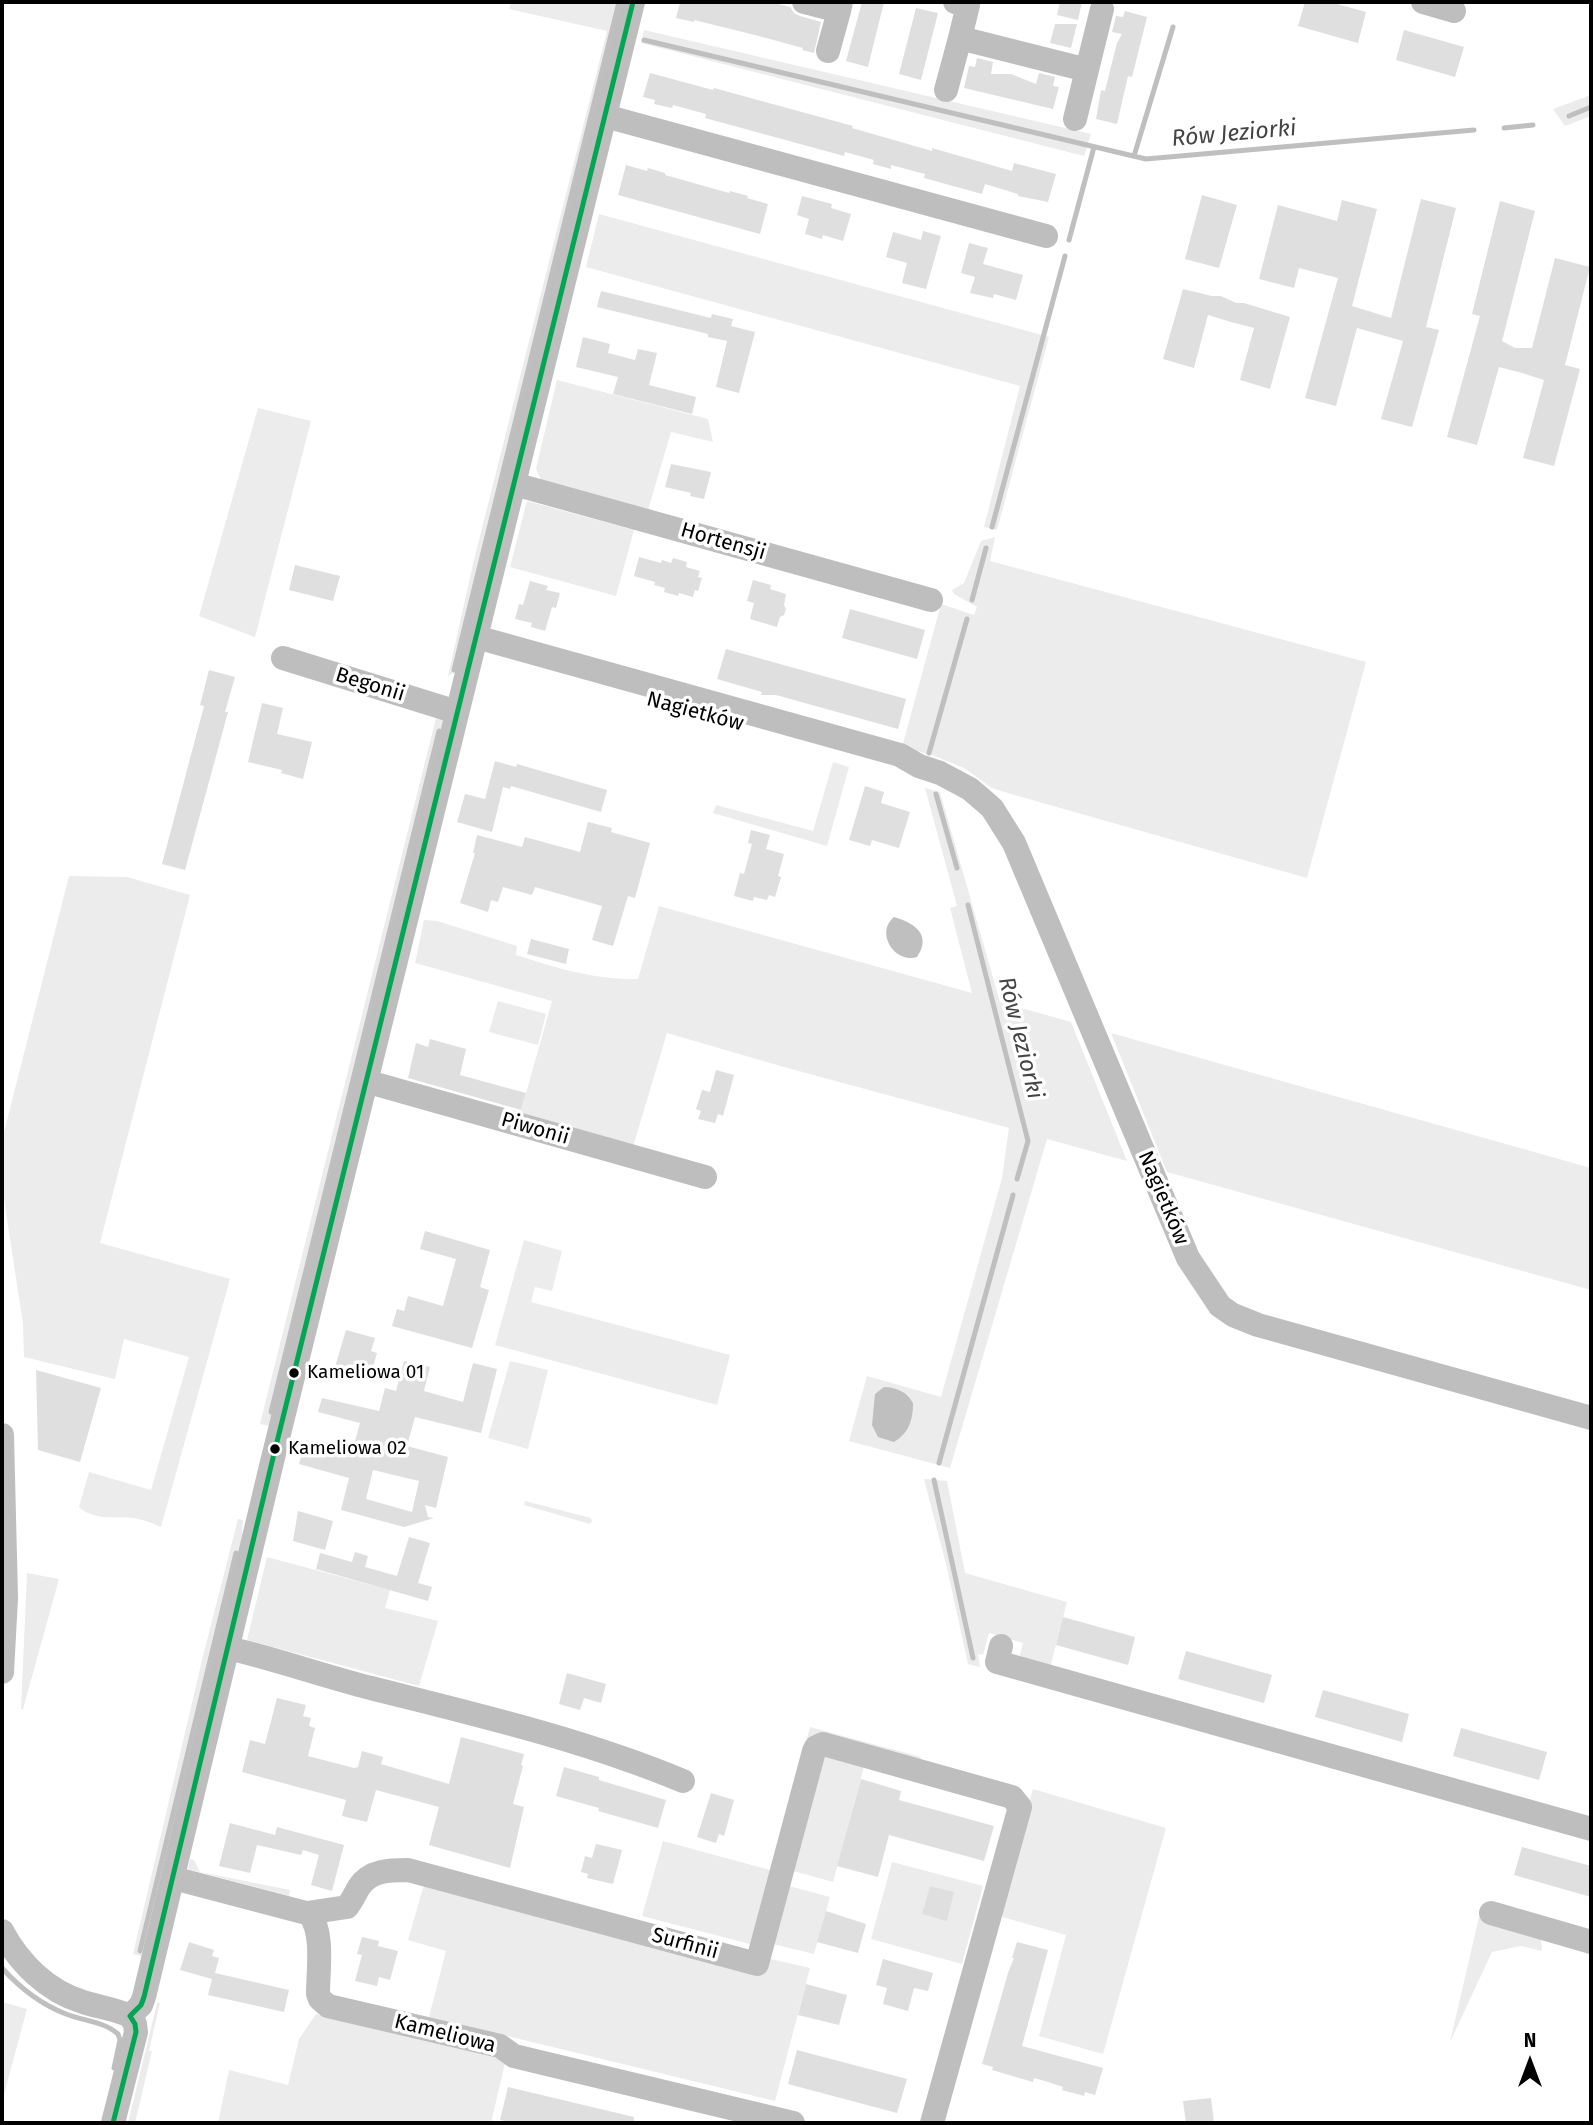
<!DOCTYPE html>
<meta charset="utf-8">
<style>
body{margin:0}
#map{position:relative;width:1593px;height:2125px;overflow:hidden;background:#fff;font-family:"Fira Sans",sans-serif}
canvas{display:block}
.frame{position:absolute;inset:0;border:4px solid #000;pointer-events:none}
.north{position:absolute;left:1495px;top:2027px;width:70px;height:70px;-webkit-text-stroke:5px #fff;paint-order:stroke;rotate:0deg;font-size:19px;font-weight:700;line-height:28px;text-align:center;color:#000}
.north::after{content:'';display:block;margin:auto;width:24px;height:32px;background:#000;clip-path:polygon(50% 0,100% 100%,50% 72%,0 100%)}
</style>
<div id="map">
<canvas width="1593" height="2125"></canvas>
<div class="frame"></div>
<div class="north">N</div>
</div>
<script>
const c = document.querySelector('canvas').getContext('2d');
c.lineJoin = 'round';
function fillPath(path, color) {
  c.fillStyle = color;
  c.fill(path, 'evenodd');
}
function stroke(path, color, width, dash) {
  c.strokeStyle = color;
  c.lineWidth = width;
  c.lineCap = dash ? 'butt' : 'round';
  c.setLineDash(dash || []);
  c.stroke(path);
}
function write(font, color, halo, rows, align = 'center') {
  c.font = font + ' "Fira Sans",sans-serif';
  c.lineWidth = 7;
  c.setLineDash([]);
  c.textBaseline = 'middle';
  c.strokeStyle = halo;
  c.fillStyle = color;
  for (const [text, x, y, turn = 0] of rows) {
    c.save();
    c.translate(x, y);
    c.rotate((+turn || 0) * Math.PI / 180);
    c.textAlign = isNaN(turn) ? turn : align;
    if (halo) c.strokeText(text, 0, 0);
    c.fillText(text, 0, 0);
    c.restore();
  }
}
fillPath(new Path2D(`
 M511,2H622L456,672L448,676L473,564L607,31L509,9Z
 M644,30L1091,134L1084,156L641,43Z
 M1591,95V116L1565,126L1553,109Z
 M599,214L1049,337L997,530L984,527L1020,386L586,267Z
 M557,380L708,419L713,442L671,432L648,510L541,480L536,469Z
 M258,408L311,421L255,637L199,616Z
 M527,501L634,530L616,596L510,567Z
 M995,537L990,561L1366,662L1307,878L1011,794L992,788L964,768L932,755L902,747L941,604L974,615L977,607L954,594L952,590L964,583L981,541Z
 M436,718L446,720L270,1426L260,1424Z
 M833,762L849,767L827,846L713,813L716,805L813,831Z
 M925,788L940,792L1000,1002L1071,1022L1127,1161L1047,1139L950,1468L849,1441L867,1376L941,1397L1002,1178L1009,1128L784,1067L667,1033L632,1150L519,1118L552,1001L415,963L424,920L437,921L517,946L516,955C556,968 595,980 638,979L659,906L972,993L950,908L957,906Z
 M69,876L127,877L190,895L100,1243L230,1279L161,1527C152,1523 144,1520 134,1518C115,1516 94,1521 79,1507L89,1472L151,1490L189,1357L124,1339L115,1379L24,1357L23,1324L2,1186V1140Z
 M498,1001L546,1014L538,1045L489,1032Z
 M1111,1033L1591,1168V1290L1167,1172Z
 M524,1240L562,1251L552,1291L535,1287L531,1302L730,1355L717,1405L495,1345Z
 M510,1361L548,1370L528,1449L488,1438Z
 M924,1479L947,1481L965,1573L1067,1602L1050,1668L1019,1659L1023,1643L989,1633L983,1655L978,1654L980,1667L968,1664L947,1568Z
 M525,1501L591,1518L592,1521L590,1524L524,1505Z
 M238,1519L243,1520L241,1546L144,1957L133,1954L203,1656Z
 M267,1557L390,1590L385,1608L438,1621L419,1686L247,1640Z
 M27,1573L59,1579L23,1709H21Z
 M810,1727L921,1757L919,1764L812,1735L754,1943L750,1944L642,1916L663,1841L770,1870Z
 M825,1753L865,1763L833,1882L793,1871Z
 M1033,1789L1166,1828L1103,2054L1039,2036L1066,1935L995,1915Z
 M190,1859L194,1860L200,1872L290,1890L289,1896L188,1869Z
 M892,1862L983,1886L962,1964L871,1939Z
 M428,1881L810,1968L775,2101L429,2017L446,1951L408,1940L423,1888Z
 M789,1886L830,1897L814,1954L773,1944Z
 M1479,1917L1541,1935L1542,1951L1521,1946L1492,1952L1450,2042Z
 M2,2002L27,2009L2,2102Z
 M157,2003H160L149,2051H152L135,2123H128Z
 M316,2014L506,2059L491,2123H218L229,2070L288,2085L299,2039Z`), '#ececec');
fillPath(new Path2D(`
 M894,917C915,923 932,935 917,957C894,964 875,932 894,917Z
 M884,1387C896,1387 907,1392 913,1403C913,1420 909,1433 894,1442L878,1437L872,1425L875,1394Z`), '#bfbfbf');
stroke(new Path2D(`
 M644,40L1146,159L1474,130
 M1569,116L1591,107
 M1504,128L1533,125
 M1134,156L1173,27
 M1069,240L1094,147
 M992,527L1065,256
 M972,600L986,548
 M454,670L619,2
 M929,753L967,619
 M936,794L957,868
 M968,905L1028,1141L1017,1179
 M271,1412L439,731
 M939,1463L1013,1195
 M934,1480L973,1658
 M140,1951L236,1553
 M2,1968C20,1988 40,2004 66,2014C83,2021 103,2021 118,2034L120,2040L114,2068`), '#bfbfbf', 5);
fillPath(new Path2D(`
 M680,2H771L790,7L794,13L800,16L821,22L814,53L802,50L803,48L755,35L694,20V22L676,18Z
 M862,2H884L868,67L846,61Z
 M1060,2H1082L1078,20L1057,15Z
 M1305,2H1338L1337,4L1366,12L1358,43L1298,26Z
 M916,8L938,13L921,80L899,74Z
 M1125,11L1147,17L1132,77L1128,76L1117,124L1096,119L1101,90L1105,91L1117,43L1122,34L1112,32L1116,16L1123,17Z
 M1055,24H1077L1071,48L1050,43Z
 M1404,30L1464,47L1455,77L1396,60Z
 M977,58L993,62L991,74H1011L1036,84L1039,73L1055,77L1053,86L1059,87L1053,109L964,88L969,66L975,67Z
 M650,73L713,90L714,88L853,126L852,128L932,151V148L1012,171L1014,163L1056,174L1048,202L1018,196V194L985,184L982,194L924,178L925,174L891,165V169L873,164L874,160L845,152L844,156L705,118L706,114L673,105L672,108L654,104L655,100L643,97Z
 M626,165L647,171L648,168L665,173V175L729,193L730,191L748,196L747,198L768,204L760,234L618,195Z
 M1202,195L1237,205L1219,268L1185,259Z
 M802,196L832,204L831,208L851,214L843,241L823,235L822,239L805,234L809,219L797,215Z
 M1421,199L1456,208L1426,327L1439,330L1412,427L1381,419L1403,341L1357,328L1336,406L1305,398L1338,278L1299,268L1294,288L1259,279L1278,205L1337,221L1342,200L1377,209L1352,306L1391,318Z
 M1500,201L1535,211L1502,341L1515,348H1532L1555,258L1590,267L1565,365L1580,369L1554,466L1523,458L1544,380L1522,373L1499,367L1477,445L1447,437L1480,316L1472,314Z
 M923,231L941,236L926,289L902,283L907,263L886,257L893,232L921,240Z
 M969,243L988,248L983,264L1023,275L1016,300L994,294L993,298L970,293L975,277L961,273Z
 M1183,289L1212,296H1221L1236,303H1244L1290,317L1270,389L1240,380L1254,328L1231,322L1208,315L1194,368L1163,359Z
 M601,291L711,318L712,314L733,319L731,326L755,332L739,393L716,387L727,341L708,337V334L597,307Z
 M583,337L610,344L608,353L635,360L638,349L657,353L649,385L696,397L692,414L613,394L618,377L576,367Z
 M671,464L711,472L704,499L690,496L691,493L665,487Z
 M639,557L661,563L662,560L671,563L673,558L687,562L686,567L700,571L698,577L702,578L698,591L695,590L693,597L679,593L678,596L664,592L665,588L654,585L655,582L634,576Z
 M295,565L340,576L333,601L289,590Z
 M753,580L771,585L770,589L786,594L784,605L786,609L784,615L780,617L777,627L750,619L754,603L747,601Z
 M530,581L548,586L546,590L560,593L556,608L552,607L545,631L531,627L532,623L515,619L519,604L523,605Z
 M850,609L925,630L917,659L842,638Z
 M726,649L906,699L898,729L776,695H761L762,692L717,679Z
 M209,670L235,677L225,712H228L185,870L162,864L204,706L200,705Z
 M262,703L283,708L277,734L312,742L303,779L281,773L282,770L248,762Z
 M495,761L516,767L517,764L607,790L601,812L511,786L510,789L503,787L492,832L457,822L465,794L485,799Z
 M865,786L884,792L881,803L910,812L899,848L872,840L870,846L849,840Z
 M588,822L612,828L611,832L650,843L635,898L628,896L613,946L592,940L602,906L535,887L532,895L503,887L498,902L491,900L488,912L460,903L475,853H473L477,835L522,847L525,837L580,852Z
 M751,830L770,835L766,849L784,854L778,876L781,877L775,897L769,895L767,900L754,897L753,901L734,896L740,873L744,874L752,844L748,843Z
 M531,939L569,949L566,964L527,954Z
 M430,1039L466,1049L460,1075L526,1093L521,1110L408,1078L416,1043L428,1047Z
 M716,1070L734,1075L723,1116L718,1114L715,1123L698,1119L701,1111L696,1109L702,1090L710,1092Z
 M425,1231L490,1250L480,1287L489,1290L472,1348L392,1326L397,1309L404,1311L408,1296L443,1306L456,1259L420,1249Z
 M346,1330L375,1338L371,1351L377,1353L370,1377L335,1367Z
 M404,1361L430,1367L424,1391L463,1402L473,1363L497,1369L481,1433L415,1417L407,1446L448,1457L436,1508L425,1505L428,1517L434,1518L404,1527L341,1510L349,1478L299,1464L306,1440L352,1452L360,1423L318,1412L322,1398L379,1411L385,1388L396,1391ZM373,1470L419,1481L412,1512L366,1499Z
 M36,1370L101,1388L80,1462L38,1450Z
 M298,1511L333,1521L325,1550L293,1541Z
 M409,1537L430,1543L418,1583L432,1587L428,1601L316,1569L320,1553L352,1562L355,1552L368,1556L365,1567L397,1576Z
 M1063,1617L1135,1637L1128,1665L1056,1645Z
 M1186,1651L1272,1675L1264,1703L1178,1679Z
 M567,1673L606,1684L601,1703L584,1698L580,1710L559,1704Z
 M1323,1690L1409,1714L1402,1742L1315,1717Z
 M277,1698L306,1705L303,1716L311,1718L309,1726L315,1728L308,1756L354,1768L358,1767L362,1751L383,1757L381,1764L449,1784L461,1737L524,1754L521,1765L523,1766L513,1804L524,1807L510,1868L429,1845L439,1807L376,1790L367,1822L342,1816L346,1800L242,1772L250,1740L265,1744Z
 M1461,1728L1547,1752L1539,1780L1453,1756Z
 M564,1767L599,1777V1780L666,1800L658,1828L598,1811L599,1808L556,1796Z
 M861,1779L901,1791L899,1800L994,1826L984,1861L889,1835L878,1877L837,1866Z
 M711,1793L734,1800L724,1836L719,1834L716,1843L697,1837Z
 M230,1823L275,1835L277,1827L344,1845L332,1891L311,1885L319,1855L303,1850L301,1855L257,1845L250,1873L219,1866Z
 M596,1844L622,1850L613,1884L587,1878L588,1874L581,1872L585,1856L592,1858Z
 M1522,1847L1591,1866V1897L1514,1875Z
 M930,1886L954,1892L947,1921L922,1914Z
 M826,1911L866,1924L858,1953L817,1942Z
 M362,1937L379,1941L378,1946L398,1951L390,1980L379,1977L377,1986L355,1981L362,1955L357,1954Z
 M189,1942L214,1950L212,1956L219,1958L215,1973L289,1990L284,2012L208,1995L212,1979L180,1970Z
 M1017,1942L1048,1950L1022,2046L1103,2068L1095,2095L1085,2092L1084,2096L1062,2090L1063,2087L1048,2082L1034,2078L1033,2082L992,2070L993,2067L982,2064L1008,1973L1014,1958H1012Z
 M883,1959L933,1973L928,1991L914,1988L908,2011L883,2004L887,1988L876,1985Z
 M806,1984L847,1995L839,2025L798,2015Z
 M797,2050L907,2079L897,2113L788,2084Z
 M508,2087L634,2117V2123H513L500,2120Z
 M1211,2098L1214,2123H1186L1183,2101Z`), '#dfdfdf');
stroke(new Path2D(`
 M804,2L839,11L841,2
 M955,2L968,5L960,38L1087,70L1102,9
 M1423,2L1454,11
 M828,51L839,11
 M946,90L960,38
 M605,116L1046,236
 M1075,119L1087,70
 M514,484L931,600
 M476,637L900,755L919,766L940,773L970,789L992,808L1014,843L1188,1258L1220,1306L1233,1315L1258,1325L1591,1418
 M283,658L457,712
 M365,1081L705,1177
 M2,1435L6,1598L2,1672
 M1001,1646L997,1662L1591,1829
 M228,1648C276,1659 323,1676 371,1688C477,1715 582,1739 683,1781
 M173,1878L310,1914C324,1935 318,1969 318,1994L320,1999L328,2006L500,2046L514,2056L793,2123
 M307,1913L347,1907C352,1901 355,1894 359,1887C370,1870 390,1870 408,1870L757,1964L814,1751L816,1747L823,1744L1012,1797L1020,1807L932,2123
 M1491,1913L1591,1942
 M2,1931C19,1963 47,1991 83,2002C98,2007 115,2009 130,2016
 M130,2016L141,2005L144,1997L272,1462L633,2
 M113,2123L136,2032L135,2024L130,2016`), '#bebebe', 24);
stroke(new Path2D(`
 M130,2016L141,2005L144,1997L272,1462L633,2
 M113,2123L136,2032L135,2024L130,2016`), '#00a651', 5);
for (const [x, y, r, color] of [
 [294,1373,6,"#000"],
 [275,1449,6,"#000"]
]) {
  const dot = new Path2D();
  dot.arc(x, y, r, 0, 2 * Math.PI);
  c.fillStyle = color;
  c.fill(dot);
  stroke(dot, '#fff', 2.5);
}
write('19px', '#000', '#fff', [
 ["Kameliowa 01",307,1373],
 ["Kameliowa 02",288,1449]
], 'left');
write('21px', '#000', '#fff', [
 ["Hortensji",723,542,16],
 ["Begonii",370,685,17],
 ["Nagietków",695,712,15],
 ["Piwonii",535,1129,16],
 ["Nagietków",1163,1198,67],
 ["Surfinii",685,1944,15],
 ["Kameliowa",445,2034,14]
]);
write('italic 23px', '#444', '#fff', [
 ["Rów Jeziorki",1234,134,-5],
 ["Rów Jeziorki",1020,1038,76]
]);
</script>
